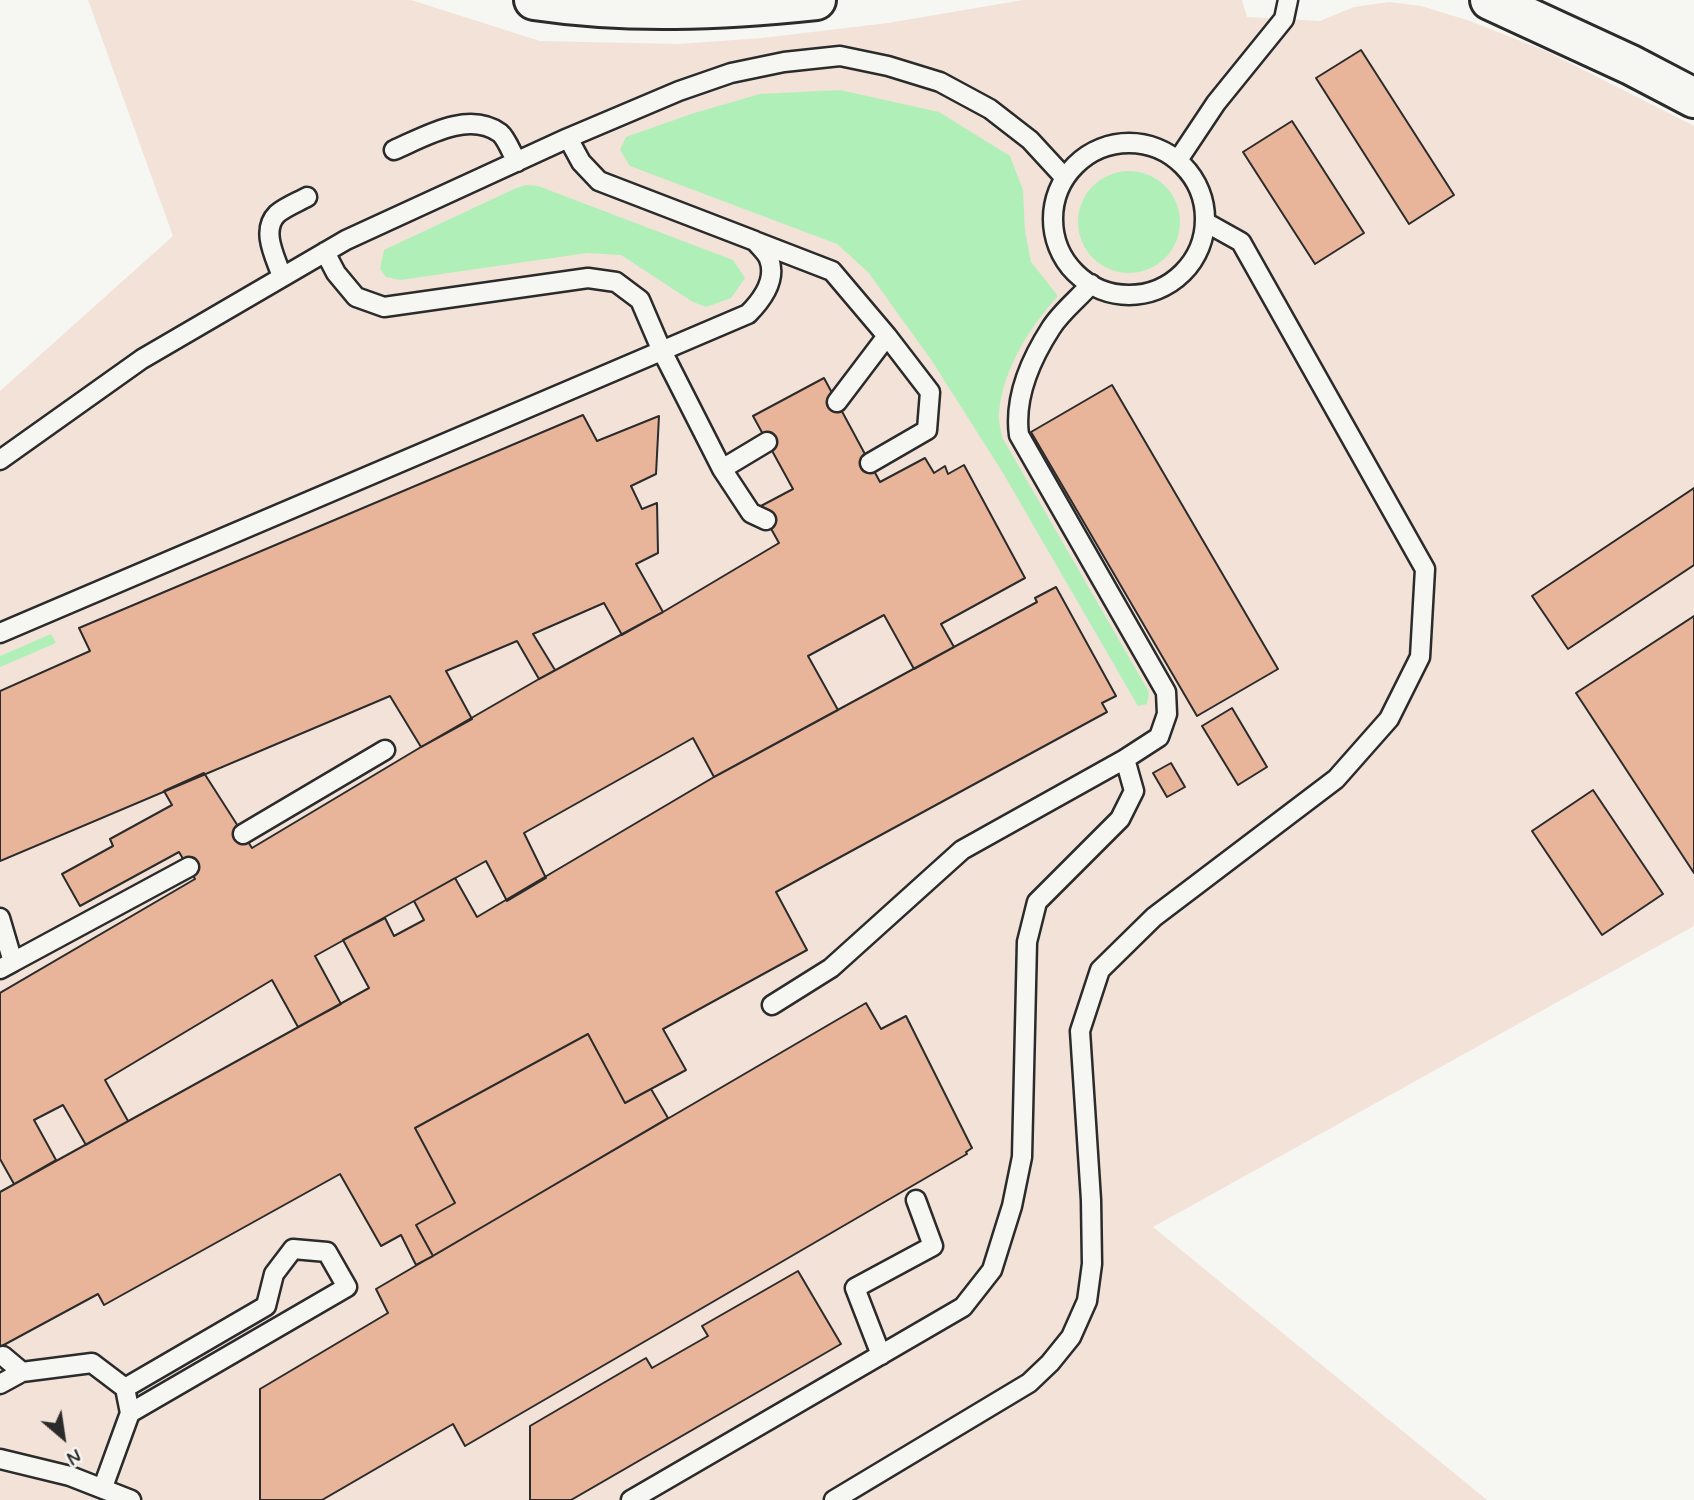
<!DOCTYPE html>
<style>
body{margin:0}
#map{position:relative;width:1694px;height:1500px;overflow:hidden;background:#f6f6f2;font-family:Mynerve,sans-serif}
canvas{display:block}
.north{position:absolute;left:28px;top:1402px;width:70px;height:70px;-webkit-text-stroke:5px #f6f6f2;paint-order:stroke;rotate:151deg;font-size:19px;font-weight:700;line-height:28px;text-align:center;color:#2b2b2b}
.north::after{content:'';display:block;margin:auto;width:24px;height:32px;background:#2b2b2b;clip-path:polygon(50% 0,100% 100%,50% 72%,0 100%)}
</style>
<div id="map">
<canvas width="1694" height="1500"></canvas>
<div class="north">N</div>
</div>
<script>
const c = document.querySelector('canvas').getContext('2d');
c.lineJoin = 'round';
function fillPath(path, color) {
  c.fillStyle = color;
  c.fill(path, 'evenodd');
}
function stroke(path, color, width, dash) {
  c.strokeStyle = color;
  c.lineWidth = width;
  c.lineCap = dash ? 'butt' : 'round';
  c.setLineDash(dash || []);
  c.stroke(path);
}
fillPath(new Path2D(`
 M88,0H411L540,41L678,44L762,38L888,23L1023,0H1242L1247,17L1320,21L1354,7L1389,2L1421,6L1470,21L1546,51L1694,126V926L1153,1227L1487,1500H0V391L173,236Z`), '#f2e2d8');
fillPath(new Path2D(`
 M840,90L939,112L1010,156L1023,190L1025,231L1031,262L1058,296C1029,328 1004,367 999,412C998,421 1001,431 1003,439L1149,692L1147,704L1138,706L1003,473L932,361L868,272L837,244L630,166L620,150L626,137L691,114L760,94Z
 M1078 222a51 51 0 1 1 102 0a51 51 0 1 1-102 0Z
 M526,185L538,186L733,260L745,278L731,298L706,307L693,302L621,255L587,253L400,280L386,277L380,269L384,250L514,189Z
 M51,634L56,643L0,667V656Z`), '#b0f0b8');
const building = new Path2D(`
 M1361,50L1454,195L1409,224L1316,78Z
 M1292,121L1364,233L1315,264L1243,152Z
 M824,378L880,482L925,458L934,473L945,466L948,474L964,465L1025,578L941,624L954,647L914,669L884,615L808,656L838,710L714,777L693,738L524,833L546,878L507,901L486,861L315,956L341,1004L298,1027L272,980L105,1080L128,1121L86,1145L63,1105L34,1120L56,1160L14,1184L0,1159V993L195,879L179,852L80,906L62,874L113,846L110,839L172,805L164,791L204,773L252,848L421,747L539,679L663,612L779,543L759,507L793,489L753,416Z
 M1112,385L1278,669L1197,716L1031,432Z
 M583,415L597,441L659,416L656,474L631,486L642,509L657,503L658,553L636,564L663,612L622,635L604,603L533,634L555,670L539,679L517,641L446,671L472,719L421,747L390,696L0,861V691L90,651L79,628Z
 M1694,488V565L1568,649L1532,596Z
 M1056,587L1116,696L1102,703L1107,712L776,892L807,950L663,1029L686,1070L625,1103L588,1034L415,1128L455,1203L416,1225L433,1256L416,1265L401,1235L381,1246L340,1174L104,1305L98,1294L0,1347V1192L369,988L343,940L385,918L394,936L424,920L414,901L455,878L477,917L714,777L1037,602L1035,598Z
 M1694,616V873L1576,693Z
 M1232,708L1267,767L1238,785L1202,726Z
 M1171,763L1185,787L1167,797L1153,773Z
 M1593,790L1663,894L1602,935L1532,831Z
 M866,1003L881,1029L906,1016L972,1148L966,1152L967,1154L465,1446L453,1424L322,1500H260V1389L388,1313L376,1289Z
 M588,1034L625,1103L651,1089L668,1118L433,1256L416,1225L455,1203L415,1128Z
 M798,1271L841,1344L571,1500H530V1426L646,1358L652,1368L708,1336L702,1326Z`);
fillPath(building, '#e8b49a');
stroke(building, '#2b2b2b', 2);
const service = new Path2D(`
 M1053 219a76 76 0 1 1 152 0a76 76 0 1 1-152 0Z
 M394,150C424,137 468,110 500,133C507,139 512,154 517,162
 M1178,160L1216,103L1284,19L1288,0
 M757,242L832,271L887,336L837,402
 M325,252L336,273L356,297L384,307L588,278L616,282L640,300L661,349L722,469L767,442
 M282,277C276,258 260,231 277,214C285,207 298,202 307,197
 M0,460L142,359L346,240L568,138L679,91L731,73L784,62L840,56L888,66L940,82L990,109L1030,140L1065,178
 M870,463L927,430L930,392L887,336
 M722,469L751,513L766,520
 M0,633L748,314C762,300 777,280 769,259C767,253 759,246 755,241L599,181L581,162L568,138
 M243,834L385,750
 M0,918L13,962L0,969
 M13,962L189,867
 M772,1005L831,968L962,850L1125,759
 M881,1355L855,1288L933,1246L916,1200
 M3,1356L22,1372L92,1363L125,1388
 M0,1384L22,1372
 M0,1459L70,1476L131,1500
 M103,1487L130,1413L347,1287L327,1252L293,1249L274,1274L266,1306L125,1388L130,1413
 M631,1500L963,1307L992,1270L1012,1206L1022,1157L1027,942L1037,902L1120,819L1134,791L1125,759L1159,737L1167,714L1166,692L1019,435C1014,398 1031,359 1051,328C1061,312 1078,299 1091,284
 M834,1500L1029,1383L1050,1363L1071,1337L1087,1301L1092,1264L1091,1200L1080,1031L1100,970L1154,917L1336,779L1389,719L1420,657L1425,569L1241,242L1207,223`);
const tertiary = new Path2D(`
 M534,0C628,14 721,10 816,0
 M1490,0L1631,65L1694,98`);
stroke(service, '#2b2b2b', 23);
stroke(tertiary, '#2b2b2b', 44);
stroke(service, '#f6f6f2', 18);
stroke(tertiary, '#f6f6f2', 38);
</script>
